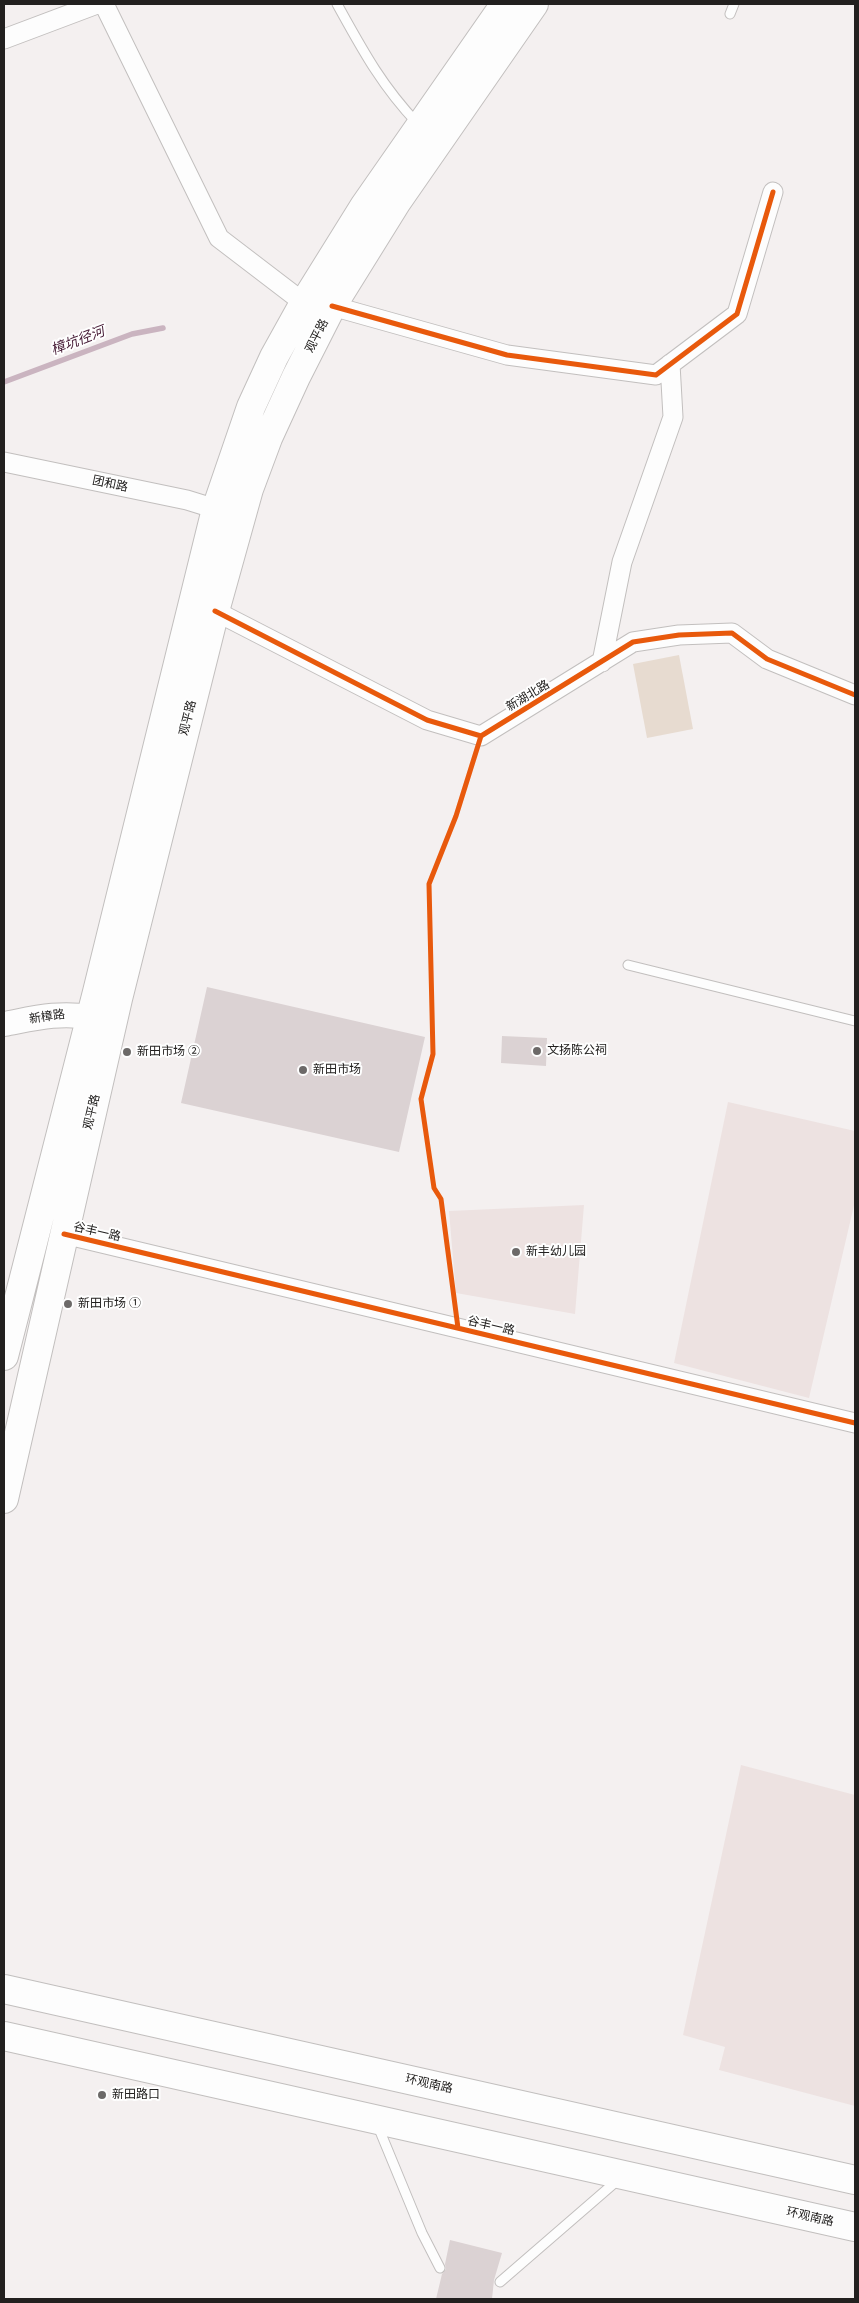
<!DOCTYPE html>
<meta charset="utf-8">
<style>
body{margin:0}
#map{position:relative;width:859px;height:2303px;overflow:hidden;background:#f4f0f0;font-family:Rubik,sans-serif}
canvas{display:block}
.frame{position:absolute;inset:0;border:5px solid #22201f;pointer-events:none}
</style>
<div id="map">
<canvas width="859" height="2303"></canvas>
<div class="frame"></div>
</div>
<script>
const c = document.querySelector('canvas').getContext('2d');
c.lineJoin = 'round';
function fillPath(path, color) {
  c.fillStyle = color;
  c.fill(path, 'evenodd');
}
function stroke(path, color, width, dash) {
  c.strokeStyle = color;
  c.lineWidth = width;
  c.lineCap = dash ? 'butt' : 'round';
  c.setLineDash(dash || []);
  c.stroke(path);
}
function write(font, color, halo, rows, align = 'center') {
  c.font = font + ' Rubik,"Noto Sans SC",sans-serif';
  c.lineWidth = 4;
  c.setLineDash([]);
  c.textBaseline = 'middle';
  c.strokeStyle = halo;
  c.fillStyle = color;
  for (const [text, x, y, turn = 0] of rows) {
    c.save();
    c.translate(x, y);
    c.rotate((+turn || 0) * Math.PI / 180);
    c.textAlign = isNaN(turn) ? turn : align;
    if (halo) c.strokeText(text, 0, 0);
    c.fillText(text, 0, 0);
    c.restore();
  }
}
fillPath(new Path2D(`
 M728,1102L855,1131V1201L809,1398L674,1363Z
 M584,1205L575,1314L456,1293L449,1211Z
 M741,1765L855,1795V2106L719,2070L725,2047L683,2035Z`), '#ede2e1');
fillPath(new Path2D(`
 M679,655L693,729L647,738L633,664Z`), '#e7dbd0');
stroke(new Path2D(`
 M4,382L132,334L163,328`), '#cab4c0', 5.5);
fillPath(new Path2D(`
 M207,987L425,1037L399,1152L181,1103Z
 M502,1036L547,1038L546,1066L501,1063Z
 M450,2240L502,2253L494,2280L492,2299H436L442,2274L446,2269L445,2264Z`), '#dbd2d3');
const service = new Path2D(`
 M337,4C362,49 381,85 417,123
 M730,14L734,4
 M628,965L855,1021
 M377,2124L422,2233L440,2268
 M500,2282L619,2179`);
const minor = new Path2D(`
 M104,4L219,238L304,303
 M4,39L97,4
 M332,306L507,355L656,375L737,314L773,192
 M4,462L187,500L216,509
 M215,611L427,720L481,736L633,642L679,635L732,633L767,659L855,695
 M602,662L622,562L673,417L670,364
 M64,1234L855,1423`);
const tertiary = new Path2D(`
 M4,1024C36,1018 58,1012 90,1017`);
const primary = new Path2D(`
 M4,1356L97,992L216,509L251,407L274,357L304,303L365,205L505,4
 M4,1499L118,999L215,611L249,489L268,438L296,377L332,306L396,203L534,4
 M4,1989L855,2180
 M4,2036L855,2227`);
stroke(service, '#c2bfbe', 11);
stroke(minor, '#c2bfbe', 21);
stroke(tertiary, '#c2bfbe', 26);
stroke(primary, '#c2bfbe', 30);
stroke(service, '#fdfdfd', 9);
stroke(minor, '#fdfdfd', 19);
stroke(tertiary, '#fdfdfd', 24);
stroke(primary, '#fdfdfd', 28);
stroke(new Path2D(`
 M332,306L507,355L656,375L737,314L773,192
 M215,611L427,720L481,736L633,642L679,635L732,633L767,659L855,695
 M64,1234L855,1423
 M458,1328L441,1199L434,1188L421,1099L433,1054L429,884L456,816L481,736`), '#e8590c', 5);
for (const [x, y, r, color] of [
 [537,1051,5,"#6c6968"],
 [127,1052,5,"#6c6968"],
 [303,1070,5,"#6c6968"],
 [516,1252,5,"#6c6968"],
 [68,1304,5,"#6c6968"],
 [102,2095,5,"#6c6968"]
]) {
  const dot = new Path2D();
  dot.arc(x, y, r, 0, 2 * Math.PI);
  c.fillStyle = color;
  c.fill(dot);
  stroke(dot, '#fefefe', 2);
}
write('12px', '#22201f', '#fefefe', [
 ["观平路",317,336,-63],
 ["团和路",110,484,12],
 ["新湖北路",528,696,-31],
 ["观平路",188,718,-76],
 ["新樟路",47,1017,-8],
 ["观平路",92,1112,-77],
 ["谷丰一路",97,1232,13],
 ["谷丰一路",491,1326,13],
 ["环观南路",429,2084,13],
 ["环观南路",810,2217,13]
]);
write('12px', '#22201f', '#fefefe', [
 ["文扬陈公祠",547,1051],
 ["新田市场 ②",137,1052],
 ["新田市场",313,1070],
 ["新丰幼儿园",526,1252],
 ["新田市场 ①",78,1304],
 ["新田路口",112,2095]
], 'left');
write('italic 14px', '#4a203a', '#fefefe', [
 ["樟坑径河",78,341,-21]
]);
</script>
